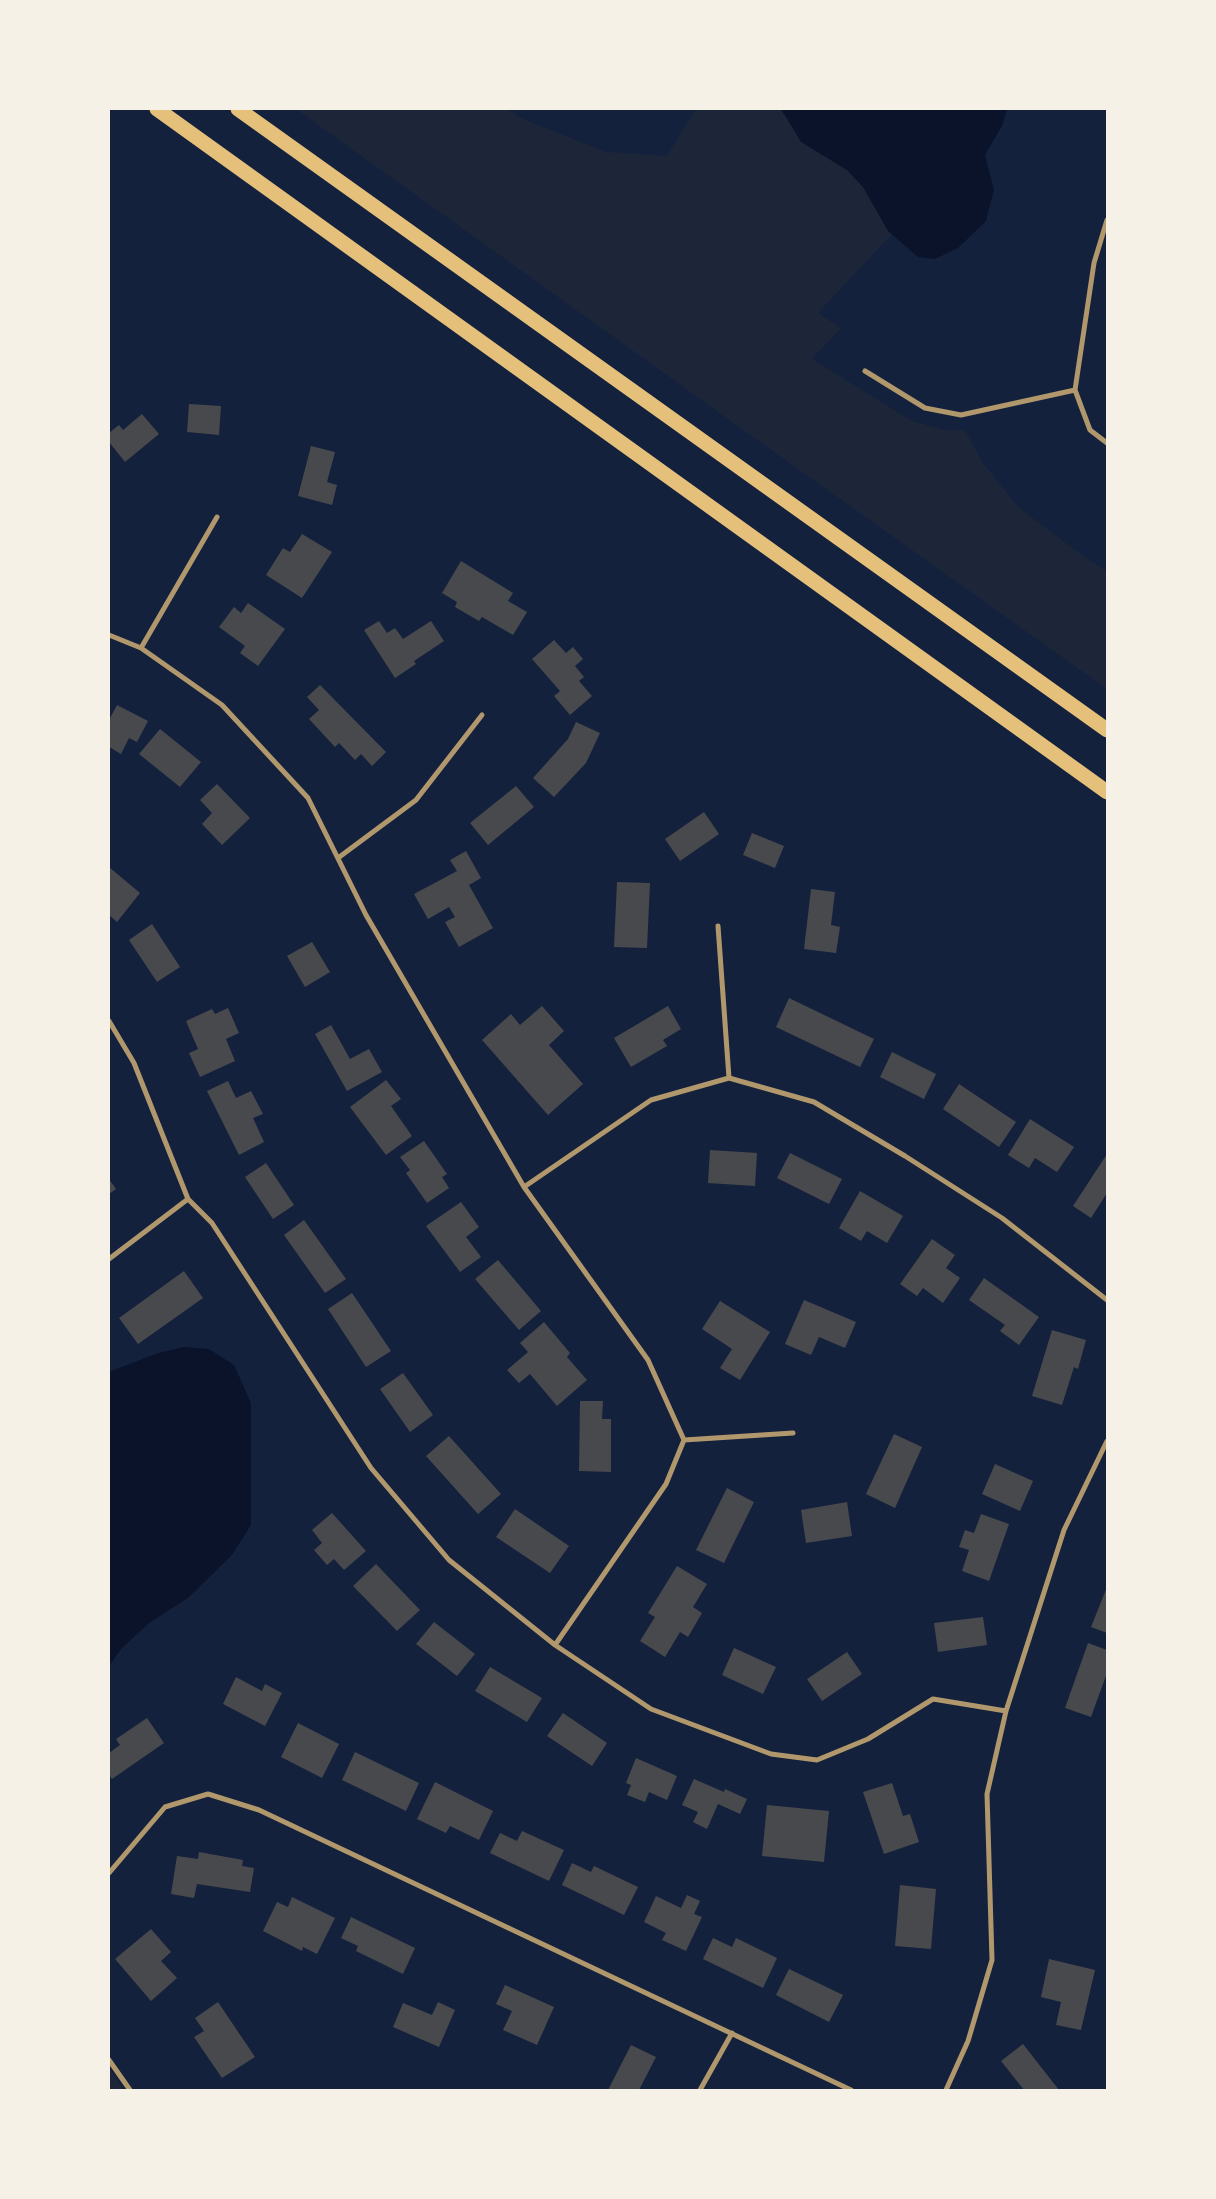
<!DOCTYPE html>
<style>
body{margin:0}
#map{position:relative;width:1216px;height:2199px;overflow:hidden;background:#14213d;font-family:"Varela Round",sans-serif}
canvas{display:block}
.frame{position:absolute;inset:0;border:110px solid #f6f1e7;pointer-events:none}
</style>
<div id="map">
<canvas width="1216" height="2199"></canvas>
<div class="frame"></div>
</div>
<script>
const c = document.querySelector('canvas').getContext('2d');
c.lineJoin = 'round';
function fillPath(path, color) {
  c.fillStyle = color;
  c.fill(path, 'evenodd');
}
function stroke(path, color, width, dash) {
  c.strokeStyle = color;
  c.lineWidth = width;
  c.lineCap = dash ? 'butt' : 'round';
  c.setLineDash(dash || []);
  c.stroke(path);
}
fillPath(new Path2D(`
 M296,109H507L523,119L606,152L667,156L696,109H781L783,114L847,170L863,187L892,234L818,313L841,328L812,359L912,421L945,430H965L983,463L1019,508L1090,561L1107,571V689L749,434Z
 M109,2068L124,2090H109Z`), '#1d2539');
fillPath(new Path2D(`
 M781,109H1007L1003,124L985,155L994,190L986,221L958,248L935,259L918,257L888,231L863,187L847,170L801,142Z
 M183,1347L209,1349L234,1365L251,1403V1525L232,1555L188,1598L149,1623L122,1648L109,1666V1372L155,1354Z`), '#0b132b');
fillPath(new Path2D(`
 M189,404L221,406L219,435L187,432Z
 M142,414L159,434L125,462L109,442V433L119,425L123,430Z
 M311,446L335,452L327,482L337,485L332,505L298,496Z
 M302,534L332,552L302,598L266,575L283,548L290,552Z
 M461,561L513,593L508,601L527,612L513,635L482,617L479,621L455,607L457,602L442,593Z
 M248,603L285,629L258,666L240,653L245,646L219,627L234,607L241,613Z
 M379,621L387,633L395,628L403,639L431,621L444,641L414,661L416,664L395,678L364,630Z
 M554,640L566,653L573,647L583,659L575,666L584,677L579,681L592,696L570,715L554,696L560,691L532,659Z
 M320,685L386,752L372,766L361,754L355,760L339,743L335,747L309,719L319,710L307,697Z
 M117,705L148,721L137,742L129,738L121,754L109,747V720Z
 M576,722L600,733L586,763L554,797L533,778L568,739Z
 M160,729L201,762L180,787L139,754Z
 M217,784L250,818L222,845L202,824L212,813L200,800Z
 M516,786L534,807L488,845L470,823Z
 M704,812L719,834L680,861L665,839Z
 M752,833L784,846L775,868L743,855Z
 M466,851L481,878L469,885L493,928L459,947L445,922L455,917L449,907L428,919L414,894L457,871L450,860Z
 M109,867L140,893L117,922L109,915Z
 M617,882L650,883L647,948L614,947Z
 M811,889L835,892L831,925L840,927L836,953L804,949Z
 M152,924L180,967L157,982L129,940Z
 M312,942L330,972L305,987L287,956Z
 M789,998L874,1039L860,1067L776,1027Z
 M542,1006L564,1031L549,1045L583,1084L548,1115L482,1040L511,1014L520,1025Z
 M668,1006L681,1029L663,1040L667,1046L631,1067L614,1038Z
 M228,1008L239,1033L226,1039L235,1061L200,1077L189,1053L198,1049L186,1021L212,1009L215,1014Z
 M331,1025L350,1059L369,1049L382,1072L347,1091L315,1034Z
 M892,1052L936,1074L924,1099L880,1077Z
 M386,1080L401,1099L391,1106L412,1136L386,1155L350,1107Z
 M228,1081L236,1098L251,1091L263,1114L253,1118L264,1142L239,1155L207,1091Z
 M959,1084L1016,1122L999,1147L943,1109Z
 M1030,1119L1074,1147L1057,1172L1035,1158L1029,1168L1008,1155Z
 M424,1141L447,1174L442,1177L449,1188L427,1203L406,1173L410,1170L400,1157Z
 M710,1150L757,1153L755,1186L708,1183Z
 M790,1153L842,1179L829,1204L777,1178Z
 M1107,1154V1193L1091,1218L1073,1206Z
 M266,1163L294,1205L273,1219L245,1177Z
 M109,1179L116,1189L109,1194Z
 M860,1191L903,1216L887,1243L867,1231L861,1241L839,1228Z
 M461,1202L479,1227L466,1237L481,1257L460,1272L426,1226Z
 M304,1220L346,1279L325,1293L284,1235Z
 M932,1239L955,1255L946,1268L960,1278L943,1303L923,1288L917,1296L900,1284Z
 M498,1260L541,1311L519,1330L475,1279Z
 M184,1271L203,1298L138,1344L119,1318Z
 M984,1278L1039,1317L1019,1345L1000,1331L1005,1325L969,1300Z
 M352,1293L391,1351L366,1367L328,1309Z
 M804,1300L856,1322L845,1348L819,1337L811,1355L785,1344Z
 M720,1301L770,1332L740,1380L720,1368L732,1349L702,1329Z
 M544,1322L570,1353L567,1357L587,1380L557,1406L530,1374L519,1383L507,1370L528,1352L520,1343Z
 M1052,1330L1086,1340L1078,1369L1074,1367L1062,1405L1032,1396Z
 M403,1373L433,1415L410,1432L380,1389Z
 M580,1401H603L602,1419H611V1472L579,1471Z
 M894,1434L922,1447L895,1508L866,1494Z
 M449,1436L501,1494L478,1514L426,1456Z
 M995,1464L1033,1481L1020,1511L982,1494Z
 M727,1488L754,1502L724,1563L696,1550Z
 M847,1502L852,1536L806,1543L801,1510Z
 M515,1509L569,1546L550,1573L496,1537Z
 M332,1513L366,1551L344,1570L334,1559L327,1565L314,1550L322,1543L312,1530Z
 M981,1514L1009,1524L989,1581L962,1571L969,1550L959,1547L965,1530L974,1533Z
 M376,1564L420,1610L397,1631L353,1586Z
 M677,1566L707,1584L693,1607L702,1613L688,1637L680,1632L665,1657L640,1641L655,1617L648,1613Z
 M1107,1587V1633L1091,1627Z
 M983,1617L987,1645L938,1652L934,1623Z
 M434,1622L475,1654L457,1676L416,1644Z
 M1088,1643L1107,1650V1673L1091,1717L1065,1708Z
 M734,1648L776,1667L763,1694L722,1675Z
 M847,1652L862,1674L822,1701L807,1679Z
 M490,1667L542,1698L527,1722L475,1691Z
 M236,1677L262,1691L265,1684L282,1693L265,1726L223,1704Z
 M563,1713L607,1743L592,1766L547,1736Z
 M147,1718L164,1743L112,1779L109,1775V1753L120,1745L116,1739Z
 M298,1723L339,1744L322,1778L281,1757Z
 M355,1752L419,1783L406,1811L342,1780Z
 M636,1758L677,1776L667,1800L649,1792L645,1802L627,1795L631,1785L626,1783Z
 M694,1779L724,1792L725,1789L747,1799L740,1814L718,1804L707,1829L693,1822L698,1812L682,1805Z
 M435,1782L493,1811L479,1840L450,1826L446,1833L417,1819Z
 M892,1783L903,1816L910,1814L919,1842L884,1854L863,1792Z
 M767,1805L829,1811L824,1862L762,1856Z
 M522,1831L564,1850L549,1881L490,1853L500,1833L517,1841Z
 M199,1852L243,1860L242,1866L254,1868L250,1892L197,1884L194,1898L171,1894L177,1856L198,1859Z
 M572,1863L591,1872L594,1866L638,1887L624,1915L562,1885Z
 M900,1885L936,1889L931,1949L895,1946Z
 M687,1895L700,1901L694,1914L702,1917L686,1951L662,1940L666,1933L644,1922L656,1896L681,1908Z
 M292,1897L335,1918L317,1954L303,1947L302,1951L263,1931L277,1902L288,1907Z
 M351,1917L415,1948L403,1974L356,1951L358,1946L341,1938Z
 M151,1929L171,1952L161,1961L177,1978L151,2001L115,1959Z
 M713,1938L732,1947L736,1938L777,1958L763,1988L703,1959Z
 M1049,1959L1095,1970L1081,2030L1056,2025L1061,2002L1041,1997Z
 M789,1969L843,1995L829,2022L776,1995Z
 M505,1985L554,2007L537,2045L503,2030L512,2011L496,2004Z
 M218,2002L255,2057L222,2078L194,2037L204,2031L195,2018Z
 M438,2002L455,2010L439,2047L393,2027L403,2003L432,2015Z
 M1023,2044L1059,2090H1024L1001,2061Z
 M631,2045L656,2057L639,2090H608Z`), '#48494c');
stroke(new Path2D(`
 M1107,220L1094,263L1075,390L1090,430L1107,443
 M865,371L925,408L961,415L1075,390
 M109,635L141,648L222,705L308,798L366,915L524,1187L648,1360L684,1440L666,1484L555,1645
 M141,648L217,517
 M338,858L416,800L482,715
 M718,926L729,1078
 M109,1021L134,1063L188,1199L212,1223L371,1468L449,1560L555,1645L651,1709L771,1754L817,1760L868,1739L933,1699L1006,1711
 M524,1187L651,1100L729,1078L814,1102L905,1156L1002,1218L1107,1300
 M109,1259L188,1199
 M684,1440L793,1433
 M109,1873L165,1807L208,1794L259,1810L851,2090
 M109,2060L130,2090
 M700,2090L732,2033
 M946,2090L968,2041L992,1960L987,1794L1006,1711L1064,1530L1107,1441`), '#b1986c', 5);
stroke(new Path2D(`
 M157,109L1107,792
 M238,109L1107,730`), '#e5c07b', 15);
</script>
